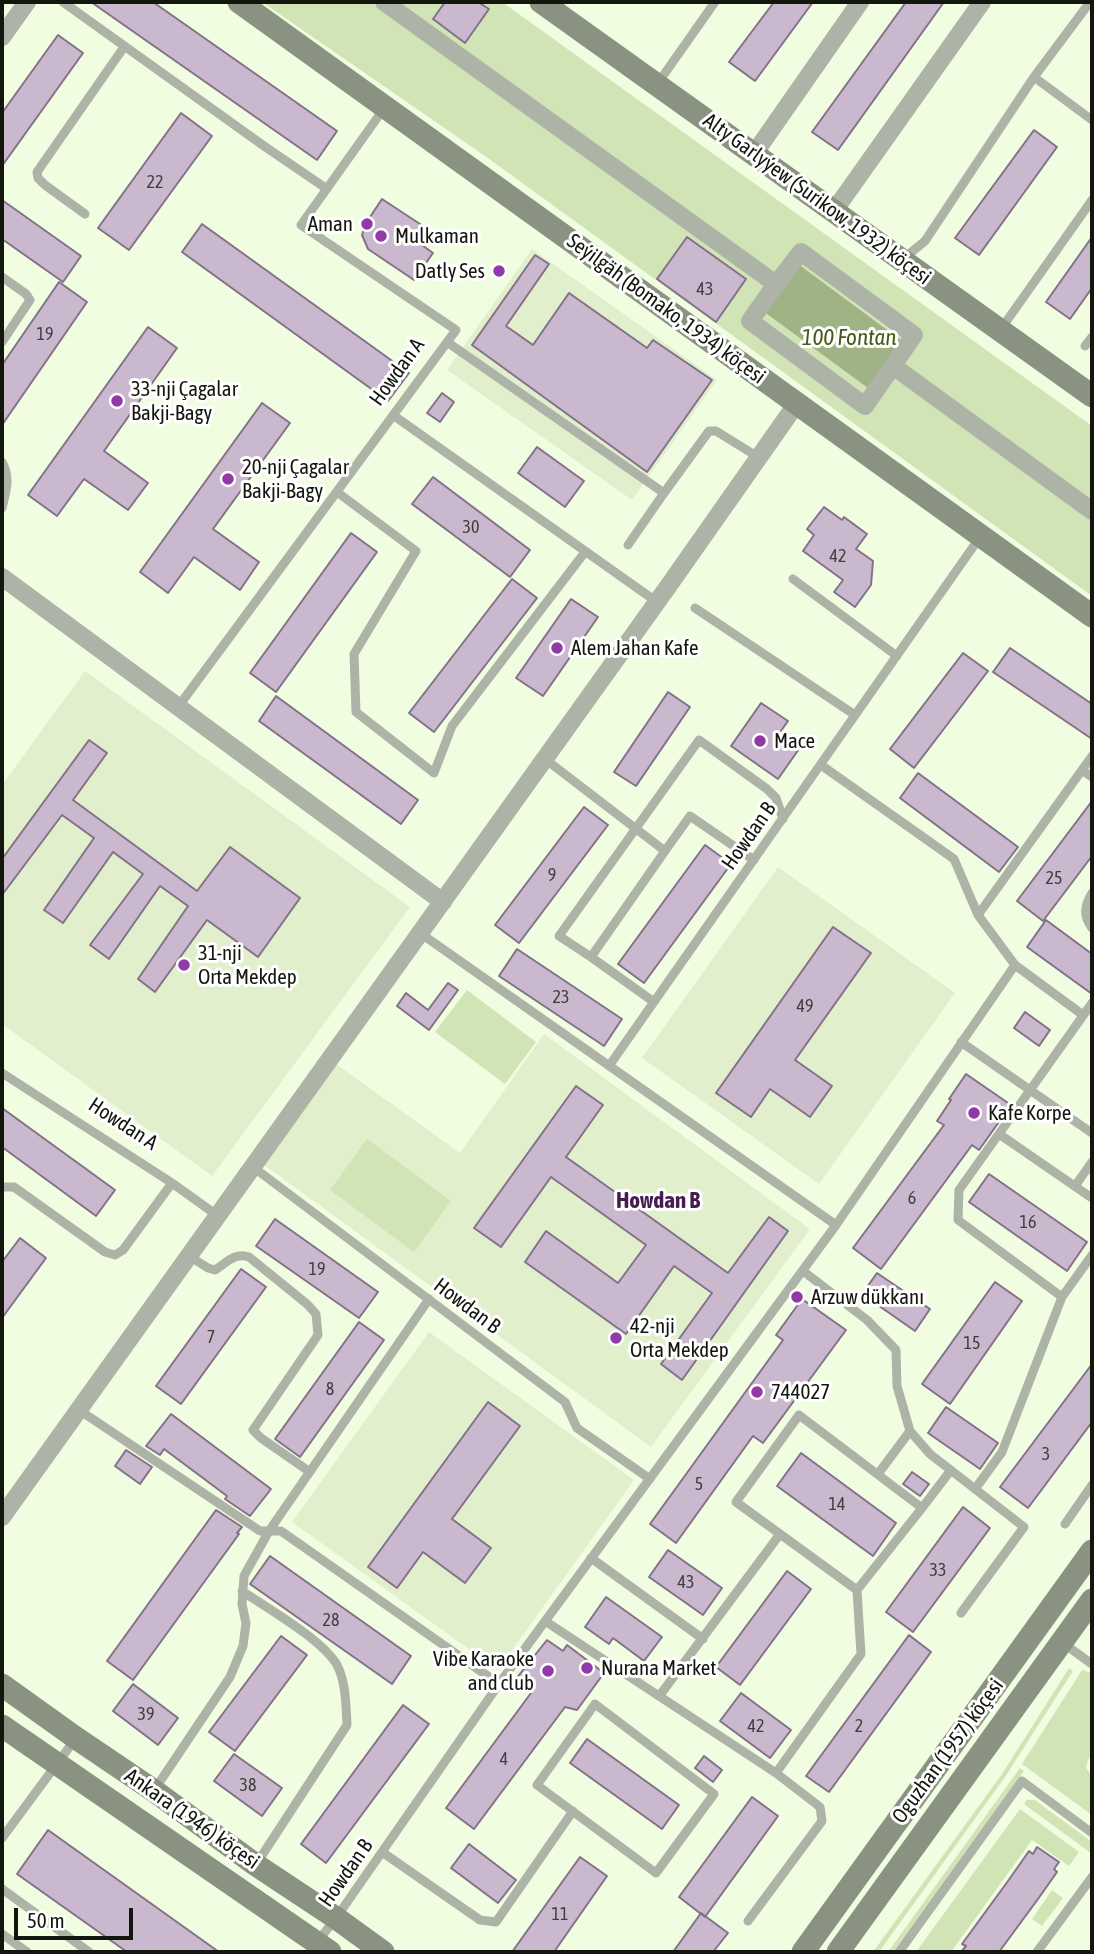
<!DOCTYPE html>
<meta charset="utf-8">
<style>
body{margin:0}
#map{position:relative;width:1094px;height:1954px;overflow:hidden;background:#f1fde1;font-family:"Asap Condensed",sans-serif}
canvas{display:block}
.frame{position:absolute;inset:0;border:4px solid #13160d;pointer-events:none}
.scale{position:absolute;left:14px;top:1908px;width:119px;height:32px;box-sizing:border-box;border:4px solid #13160d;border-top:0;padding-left:9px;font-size:21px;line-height:24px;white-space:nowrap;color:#13160d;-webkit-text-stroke:5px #fff;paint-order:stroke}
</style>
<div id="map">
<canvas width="1094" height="1954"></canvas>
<div class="frame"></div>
<div class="scale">50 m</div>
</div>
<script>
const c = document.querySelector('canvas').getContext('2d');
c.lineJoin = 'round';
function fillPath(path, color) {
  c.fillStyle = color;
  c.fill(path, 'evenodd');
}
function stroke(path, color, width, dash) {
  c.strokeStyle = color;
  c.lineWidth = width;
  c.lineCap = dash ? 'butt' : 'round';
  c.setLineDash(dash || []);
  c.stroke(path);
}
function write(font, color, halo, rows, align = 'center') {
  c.font = font + ' "Asap Condensed",sans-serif';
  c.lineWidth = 6;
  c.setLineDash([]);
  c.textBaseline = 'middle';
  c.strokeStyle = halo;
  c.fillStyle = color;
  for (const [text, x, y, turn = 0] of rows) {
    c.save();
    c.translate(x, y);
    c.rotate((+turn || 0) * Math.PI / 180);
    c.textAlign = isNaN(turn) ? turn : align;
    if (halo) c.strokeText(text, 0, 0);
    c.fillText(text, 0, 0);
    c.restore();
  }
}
fillPath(new Path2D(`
 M532,249L717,380L632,500L447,370Z
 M85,671L410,907L212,1176L2,1024V785Z
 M778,867L955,993L819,1184L642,1058Z
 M544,1034L810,1229L651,1447L263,1164L336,1064L460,1153Z
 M429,1332L634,1480L498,1670L292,1522Z`), '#e1efcd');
fillPath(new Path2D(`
 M262,2H502L1092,426V596L485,156Z
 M467,990L536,1042L505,1084L435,1032Z
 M367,1139L451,1201L414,1252L330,1190Z
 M1069,1668L1073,1671L1005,1777L879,1952H873L1002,1774Z
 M1082,1670L1092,1673V1754L1088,1760L1086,1768L1092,1776V1815L1022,1764Z
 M1020,1768L1024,1771L893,1952H888Z
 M1027,1800H1035L1092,1842V1854L1024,1804Z
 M1020,1809L1079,1852L1069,1866L1032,1840L951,1952H916Z
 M1052,1890L1063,1898L1042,1926L1032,1919Z`), '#d1e4b6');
fillPath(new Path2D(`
 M798,264L902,341L868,388L763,311Z`), '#a0b384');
const building = new Path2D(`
 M91,2H153L337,131L317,160Z
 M445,2H478L489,9L465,43L433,19Z
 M774,2H813L755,81L729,62Z
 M906,2H944L838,150L812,132Z
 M58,35L83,53L2,166V113Z
 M181,113L212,136L129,250L98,228Z
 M1034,130L1057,147L979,255L955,238Z
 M382,199L423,226L415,240L433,253L414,280L368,249L362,235L366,223Z
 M2,200L81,256L63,282L2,239Z
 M202,224L409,373L388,401L182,252Z
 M687,237L746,279L716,322L657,279Z
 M1092,237V288L1070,319L1046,302Z
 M535,255L549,264L506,326L533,345L569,293L647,348L653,340L712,380L647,472L472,345Z
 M59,282L87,302L2,425V365Z
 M148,327L177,348L104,451L148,483L128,510L84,479L57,516L28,495Z
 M442,393L454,402L440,422L427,413Z
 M262,403L290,423L213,529L259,562L240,590L194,557L168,593L140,572Z
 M537,447L584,481L565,507L518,473Z
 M433,477L530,550L510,577L412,504Z
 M824,507L842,520L844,517L867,534L856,549L873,561L871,585L855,607L834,592L843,580L803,551L814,535L807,529Z
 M351,533L377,552L276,692L250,673Z
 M512,579L537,598L434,732L409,713Z
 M571,599L598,617L543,696L516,678Z
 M1010,648L1092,704V739L993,672Z
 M963,653L988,671L914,768L890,749Z
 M668,692L690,707L636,786L614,772Z
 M276,696L418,800L401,824L259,721Z
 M761,703L788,721L778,735L799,749L778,779L731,746Z
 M89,740L107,753L73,800L197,891L230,847L300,898L258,957L207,920L155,992L138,979L188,906L160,886L109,959L90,945L143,874L113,852L63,923L44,910L94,838L62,815L2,895V859Z
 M918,773L1018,847L999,872L900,798Z
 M1092,801V856L1043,921L1017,901Z
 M584,807L608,825L519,943L495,925Z
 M705,845L731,864L644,983L618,964Z
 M1046,920L1092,954V994L1027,947Z
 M833,927L871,953L795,1060L832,1086L810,1117L770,1089L751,1117L716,1093Z
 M517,949L622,1019L604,1046L499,976Z
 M448,983L458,990L429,1030L397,1006L406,993L428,1010Z
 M1025,1012L1050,1030L1039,1046L1014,1028Z
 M966,1074L1011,1105L979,1150L972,1145L881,1269L853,1248L944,1125L937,1121L951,1100L949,1099Z
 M576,1086L603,1105L566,1157L728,1273L769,1217L788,1231L682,1380L661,1364L712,1293L674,1266L626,1334L525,1262L546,1231L618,1283L646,1245L551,1177L501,1247L474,1228Z
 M2,1108L115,1190L96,1216L2,1147Z
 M989,1174L1087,1242L1067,1271L969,1202Z
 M275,1219L378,1292L359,1318L256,1246Z
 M20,1238L46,1258L2,1318V1262Z
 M241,1269L266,1287L181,1404L156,1386Z
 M877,1273L930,1309L915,1331L862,1294Z
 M995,1282L1022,1301L950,1404L922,1384Z
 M802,1299L846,1330L763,1443L753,1436L676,1543L650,1524L783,1340L776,1335Z
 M359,1322L384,1340L300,1457L275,1439Z
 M1092,1364V1422L1028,1508L1000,1487Z
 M488,1402L520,1426L452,1519L491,1548L465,1583L423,1552L397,1588L368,1567Z
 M946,1407L998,1443L980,1469L928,1433Z
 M171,1414L271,1489L250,1516L225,1499L227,1496L164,1449L160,1455L146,1446Z
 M126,1450L152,1467L140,1484L115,1466Z
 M801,1453L896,1523L873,1556L777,1486Z
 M912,1472L929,1484L920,1496L903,1484Z
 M963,1507L990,1528L913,1632L886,1612Z
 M216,1510L242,1527L237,1533L239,1534L133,1680L107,1661Z
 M668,1550L722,1588L703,1615L649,1577Z
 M270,1556L411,1656L392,1684L250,1584Z
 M787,1571L811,1589L740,1685L716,1667Z
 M606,1597L662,1637L644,1661L613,1638L609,1644L585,1627Z
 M909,1635L931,1652L829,1792L806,1776Z
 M281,1636L307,1655L235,1751L209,1732Z
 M547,1640L563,1651L567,1645L604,1673L577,1710L565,1707L474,1829L446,1808L531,1693L515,1680Z
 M133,1684L178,1718L158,1745L113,1711Z
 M741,1693L791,1730L770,1758L720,1721Z
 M403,1705L429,1724L326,1863L301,1844Z
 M587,1739L679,1805L662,1829L570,1763Z
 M234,1754L282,1788L262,1816L214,1781Z
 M704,1756L722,1770L713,1782L695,1768Z
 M752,1797L778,1816L705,1917L679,1897Z
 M48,1830L219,1952H127L17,1874Z
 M469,1844L516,1880L498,1903L451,1868Z
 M1037,1847L1059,1862L1054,1869L1057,1872L1038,1899L999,1952H961L966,1946L962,1944L1008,1881L1029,1851L1033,1854Z
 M580,1857L607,1876L554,1952H512Z
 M701,1913L728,1933L713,1952H673Z`);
fillPath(building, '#cab8cf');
stroke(building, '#837287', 2);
stroke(new Path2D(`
 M63,2L264,146L327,189
 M1034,77L1092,120
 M658,83L715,2
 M85,214L45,185L38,178L37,172L124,47
 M903,259L925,241L1034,77L1090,2
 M2,277L26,294L30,300L2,342
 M1001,329L1092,200
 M447,342L664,493L709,431H716L758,457
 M1085,346L1092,337
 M393,415L657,602
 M2,462C11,478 6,491 2,508
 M337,492L416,551L354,654L356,712L434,773L452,726L585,552
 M628,545L664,493
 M793,579L897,656
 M695,608L855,715
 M178,707L456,330L301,225L385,107
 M545,759L665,851L690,816L754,860
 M1082,770L1092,777
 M665,851L591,957L559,936L699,740L767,789L776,798L783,819
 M1092,893C1084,906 1083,916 1092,928
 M978,915L1092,756
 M420,933L836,1225
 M591,957L654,1002
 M1015,965L1083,1015
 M961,1042L1092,1133
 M609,1066L980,537
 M2,1073L172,1183L218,1216
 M999,1134L1092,1198
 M253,1167L565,1402L577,1428L650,1479
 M1075,1186L1092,1162
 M2,1187H14L105,1252L115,1255L123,1250L172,1183
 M189,1256L208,1268L215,1270C226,1263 235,1252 249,1257L307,1304L316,1314L318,1335L253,1430L261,1438L310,1472
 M803,1271L867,1320L896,1350L897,1386L910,1431L930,1454L1024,1527L961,1613
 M1062,1297L1092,1255
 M79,1410L260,1531H281L499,1684
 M878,1474L910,1431
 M975,1489L1002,1452L1062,1297L958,1220L959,1190L1092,1003
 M922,1508L951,1470
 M1065,1524L1092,1485
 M780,1534L736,1502L799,1415L922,1508L857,1590
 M591,1558L703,1639
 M242,1591C267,1608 323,1640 337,1665C346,1682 346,1706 347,1725L257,1863
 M545,1621L776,1773L820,1807L822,1821L748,1921
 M1063,1643L1092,1664
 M660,1695L780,1534L857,1590L861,1654L776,1773
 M595,1704L714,1794L656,1873L537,1785Z
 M155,1789L230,1677L243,1646L246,1623L242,1604L244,1576L269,1531L429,1299
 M2,1838L76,1738
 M382,1852L480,1920L496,1922L573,1811
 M2,1889L89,1952
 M2,1934L27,1952
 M318,1941L336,1918L499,1684L836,1225L1015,965L978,915L954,859L821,765
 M899,1952L1022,1781L1092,1833
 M1037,1952L1092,1877`), '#aeb3a7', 9);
stroke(new Path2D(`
 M384,2L776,284L750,321L865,406L914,335L801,252L776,284
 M2,37L27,2
 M754,154L860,2
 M834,211L982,2
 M893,366L1092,511
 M2,577L443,902
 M2,1517L667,588L797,403`), '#aeb3a7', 18);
stroke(new Path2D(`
 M239,2L1092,616
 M541,2L1092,396
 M2,1685L76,1738L153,1790L256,1865L336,1918L383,1952
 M2,1726L330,1952
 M803,1952L1092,1551
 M838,1952L1092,1600`), '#8a9281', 23);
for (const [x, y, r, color] of [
 [367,224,7,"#9139a6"],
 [381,236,7,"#9139a6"],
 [499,271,7,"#9139a6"],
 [117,401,7,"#9139a6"],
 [228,479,7,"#9139a6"],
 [557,648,7,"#9139a6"],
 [760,741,7,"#9139a6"],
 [184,965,7,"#9139a6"],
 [974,1113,7,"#9139a6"],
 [797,1297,7,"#9139a6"],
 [616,1338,7,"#9139a6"],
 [757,1392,7,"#9139a6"],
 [587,1668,7,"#9139a6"],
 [548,1671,7,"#9139a6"]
]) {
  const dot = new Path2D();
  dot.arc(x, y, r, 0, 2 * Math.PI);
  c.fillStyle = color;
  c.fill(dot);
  stroke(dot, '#fff', 2.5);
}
write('18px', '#413e3e', null, [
 ["22",155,182],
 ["43",705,289],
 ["19",45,334],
 ["30",471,527],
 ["42",838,556],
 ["9",552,875],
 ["25",1054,878],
 ["23",561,997],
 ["49",805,1006],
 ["6",912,1198],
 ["16",1028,1222],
 ["19",317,1269],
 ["7",211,1337],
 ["15",972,1343],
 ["8",330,1389],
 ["3",1046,1454],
 ["5",699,1484],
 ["14",837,1504],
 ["33",938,1570],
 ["43",686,1582],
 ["28",331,1620],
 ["39",146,1714],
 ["42",756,1726],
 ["2",859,1726],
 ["4",504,1759],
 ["38",248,1785],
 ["11",560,1914]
]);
write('21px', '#13160d', '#fff', [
 ["Alty Garlyýew (Surikow, 1932) köçesi",817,199,36],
 ["Seýilgäh (Bomako, 1934) köçesi",666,309,36],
 ["Howdan A",397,372,-54],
 ["Howdan B",749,836,-55],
 ["Howdan A",123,1124,33],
 ["Howdan B",467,1306,37],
 ["Oguzhan (1957) köçesi",948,1751,-54],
 ["Ankara (1946) köçesi",192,1819,35],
 ["Howdan B",346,1873,-55]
]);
write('21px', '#13160d', '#fff', [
 ["Aman",353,224,"right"],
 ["Mulkaman",395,236],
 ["Datly Ses",485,271,"right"],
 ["33-nji Çagalar",131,389],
 ["Bakji-Bagy",131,413],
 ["20-nji Çagalar",242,467],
 ["Bakji-Bagy",242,491],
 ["Alem Jahan Kafe",571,648],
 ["Mace",774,741],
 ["31-nji",198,953],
 ["Orta Mekdep",198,977],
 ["Kafe Korpe",988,1113],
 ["Arzuw dükkanı",811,1297],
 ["42-nji",630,1326],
 ["Orta Mekdep",630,1350],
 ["744027",771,1392],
 ["Vibe Karaoke",534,1659,"right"],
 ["and club",534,1683,"right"],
 ["Nurana Market",601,1668]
], 'left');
write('italic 23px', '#455c16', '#fff', [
 ["100 Fontan",849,338]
]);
write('bold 23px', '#471d51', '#fff', [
 ["Howdan B",658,1201]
]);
</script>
